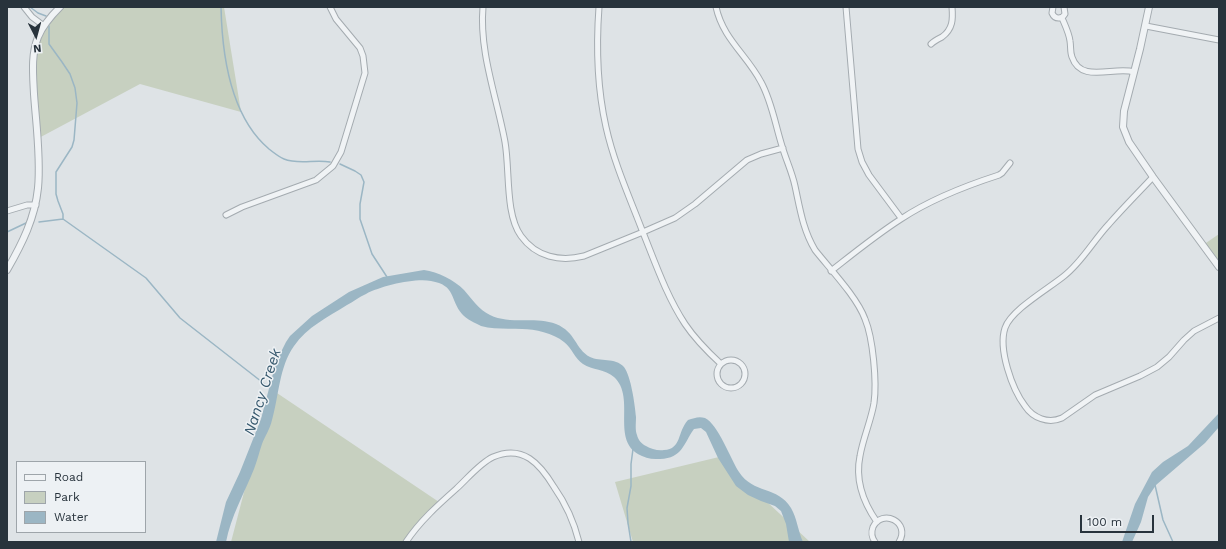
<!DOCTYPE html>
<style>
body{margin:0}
#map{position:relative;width:1226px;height:549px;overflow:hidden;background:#dee3e6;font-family:"Work Sans",sans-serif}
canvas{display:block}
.frame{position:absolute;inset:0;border:8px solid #28333c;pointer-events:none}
.legend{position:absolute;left:16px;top:461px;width:130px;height:72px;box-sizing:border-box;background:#edf1f4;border:1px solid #9ea5aa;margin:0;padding:5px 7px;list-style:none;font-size:12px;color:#28333c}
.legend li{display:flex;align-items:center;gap:8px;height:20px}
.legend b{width:20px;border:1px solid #9ea5aa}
.north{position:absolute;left:16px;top:16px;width:40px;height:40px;-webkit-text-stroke:3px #edf1f4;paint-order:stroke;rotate:174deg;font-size:11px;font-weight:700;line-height:16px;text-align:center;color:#28333c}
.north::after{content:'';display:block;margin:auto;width:14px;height:18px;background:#28333c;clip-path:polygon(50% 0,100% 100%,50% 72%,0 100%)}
.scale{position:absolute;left:1080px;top:515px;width:74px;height:18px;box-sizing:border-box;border:2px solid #28333c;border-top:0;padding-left:5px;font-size:12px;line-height:14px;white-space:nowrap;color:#28333c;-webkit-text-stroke:3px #edf1f4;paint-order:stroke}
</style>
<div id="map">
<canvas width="1226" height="549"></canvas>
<div class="frame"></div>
<ul class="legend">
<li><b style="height:5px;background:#f0f3f5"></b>Road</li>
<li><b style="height:11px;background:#c7d0c0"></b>Park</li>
<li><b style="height:11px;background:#9bb6c4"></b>Water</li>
</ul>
<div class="north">N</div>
<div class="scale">100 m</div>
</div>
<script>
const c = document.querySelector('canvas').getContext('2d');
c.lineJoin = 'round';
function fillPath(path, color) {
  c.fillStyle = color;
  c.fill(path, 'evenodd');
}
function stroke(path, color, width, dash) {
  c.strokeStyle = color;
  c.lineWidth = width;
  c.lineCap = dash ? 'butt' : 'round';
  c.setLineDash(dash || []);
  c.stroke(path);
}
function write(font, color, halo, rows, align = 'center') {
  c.font = font + ' "Work Sans",sans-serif';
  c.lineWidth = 3;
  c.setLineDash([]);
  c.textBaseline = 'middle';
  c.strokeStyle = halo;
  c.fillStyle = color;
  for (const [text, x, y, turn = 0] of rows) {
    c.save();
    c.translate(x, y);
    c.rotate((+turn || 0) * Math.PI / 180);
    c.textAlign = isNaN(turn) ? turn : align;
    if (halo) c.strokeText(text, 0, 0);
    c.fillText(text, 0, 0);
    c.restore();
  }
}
fillPath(new Path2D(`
 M61,7H224L241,112L140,84L37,139L32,92L40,33Z
 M1219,234V265L1203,245Z
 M271,389L439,502L405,542H231Z
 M719,457L810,542H633L615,482Z`), '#c7d0c0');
fillPath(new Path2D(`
 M424,270C438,272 454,280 464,290C472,299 479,310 490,315C510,325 535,316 556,324C576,332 575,349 590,357C600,362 615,357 624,367C631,376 635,405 636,417C636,423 635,430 637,435C638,440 642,444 646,446C651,449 658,451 664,450C682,449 677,432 688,420C694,418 699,416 705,418C718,424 731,460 739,472C753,494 778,486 791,508C797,518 798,531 803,542H789L786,524L781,511L775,506L761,501L748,495L736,486L718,458L706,432L701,428L694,429C683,444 683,458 660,459C654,459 648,459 642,456C609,442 637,398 614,377C605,369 592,370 583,364C575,359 572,348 564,342C553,333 535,329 522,329C508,328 494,330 481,326C475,323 466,319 462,314C450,300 456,285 431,281C414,278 381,286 366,294C359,297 353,302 347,305C328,317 307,327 294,346C279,367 279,396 272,420C270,429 265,436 262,444C259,453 257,461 254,469C244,494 231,516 226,542H216L226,502L240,472L261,419L276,362L286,342L290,336L312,316L349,292L383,277Z
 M1219,413V427L1205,443L1156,485L1148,497L1141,522L1132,542H1122L1135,504L1152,472L1163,462L1188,446Z`), '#9bb6c4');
stroke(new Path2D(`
 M30,7L38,13L46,16
 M221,7C222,55 230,116 269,149C274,153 279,157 284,159C299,165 315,159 330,162
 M49,26V44L62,62L70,74L75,88L77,103L74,140L72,147L56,172V194L58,201L63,214V219
 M340,164L355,171L361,175L364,182L360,204V219L372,254L387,277
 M39,222L63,219L146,278L180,318L271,389
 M7,232L26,223
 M1155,485L1163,520L1173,542
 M631,542L628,523L627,508L631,486V464L633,449`), '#9bb6c4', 1.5);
const minor = new Path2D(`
 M24,7L32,17L44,26
 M483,7C479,52 497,98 505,142C510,170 505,214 521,236C536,257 560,262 584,256L643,232L675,218L695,204L747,160L761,154L783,148
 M599,7C596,48 597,87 606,127C614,163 629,196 642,230C655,262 666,295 685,324C695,339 708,352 721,364
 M716,7C723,39 747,55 761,82C772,102 775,124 782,146C786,160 792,172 795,186C800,209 803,230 815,250C830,269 857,297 865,319C873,338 877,382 874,403C871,421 863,438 860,456C855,480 863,502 877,522
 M846,7L858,149L862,162L869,175L901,218
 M1053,7L1052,13C1055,20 1062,19 1065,14L1064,7
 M1062,18C1065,25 1069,33 1070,41C1071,47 1070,52 1072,57C1081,84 1114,66 1134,72
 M1146,26L1219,40
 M931,44C934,41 938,39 942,37C953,29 953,19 952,7
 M1153,177C1138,193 1123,208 1109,224C1093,241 1082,262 1064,276C1048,289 1011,310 1005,328C998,349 1012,389 1025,406C1033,418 1048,424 1062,418L1095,395L1140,376L1157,367L1169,357L1184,340L1194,331L1219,318
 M7,211L27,205H36
 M226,215L242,207L316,180L333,166L341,152L365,73L363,56L360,48L336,19L330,7
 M831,271C854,253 876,235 901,219C931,199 965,186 999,175L1002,173L1010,163
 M717 374a14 14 0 1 1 28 0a14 14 0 1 1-28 0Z
 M406,542C420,521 438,505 456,489C467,479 480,463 493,457C523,444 540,464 554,487C566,504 574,522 579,542
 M875,542C872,538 871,532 873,527C882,508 911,522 899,542`);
const tertiary = new Path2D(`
 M1149,7L1140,49L1124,111L1123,127L1129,142L1153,177L1219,267
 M7,270C22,244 35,218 38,188C41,158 36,123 34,94C33,74 31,55 38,37C43,25 51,16 60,7`);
stroke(minor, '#a4abb0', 7);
stroke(tertiary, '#a4abb0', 8);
stroke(minor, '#f0f3f5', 5);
stroke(tertiary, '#f0f3f5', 6);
write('italic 15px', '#36586d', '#edf1f4', [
 ["Nancy Creek",263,392,-72]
]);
</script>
